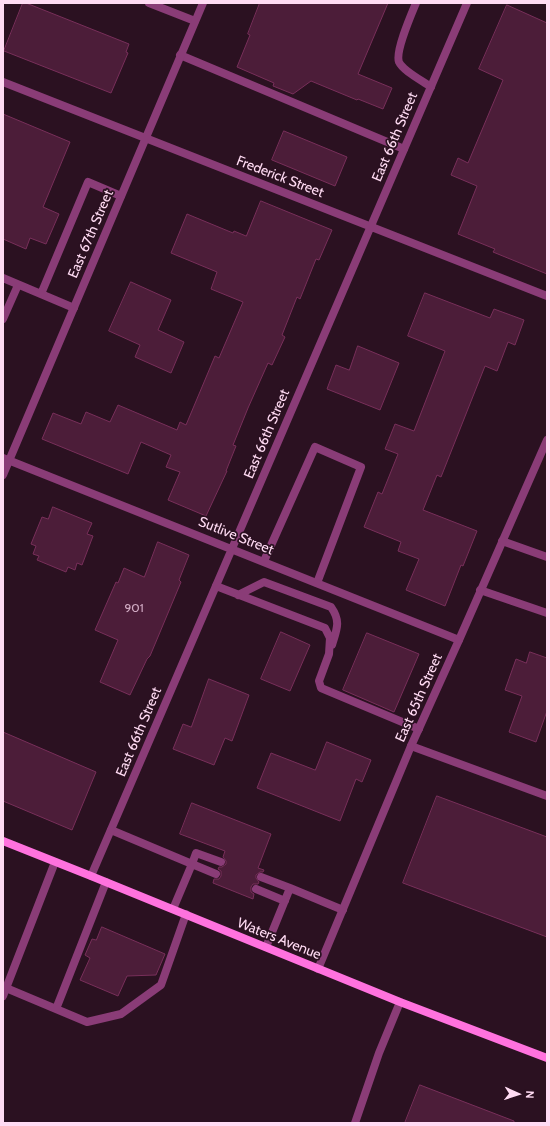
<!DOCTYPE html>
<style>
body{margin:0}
#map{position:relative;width:550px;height:1126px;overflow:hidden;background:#2b1121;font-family:Cabin,sans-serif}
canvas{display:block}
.frame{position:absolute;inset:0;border:4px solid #ffdbf3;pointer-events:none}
.north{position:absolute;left:498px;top:1074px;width:40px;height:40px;-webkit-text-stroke:3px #2b1121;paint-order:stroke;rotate:93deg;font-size:11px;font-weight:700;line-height:16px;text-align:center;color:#ffdbf3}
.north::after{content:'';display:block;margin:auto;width:14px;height:18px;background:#ffdbf3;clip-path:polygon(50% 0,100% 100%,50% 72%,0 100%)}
</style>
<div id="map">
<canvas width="550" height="1126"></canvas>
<div class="frame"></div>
<div class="north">N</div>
</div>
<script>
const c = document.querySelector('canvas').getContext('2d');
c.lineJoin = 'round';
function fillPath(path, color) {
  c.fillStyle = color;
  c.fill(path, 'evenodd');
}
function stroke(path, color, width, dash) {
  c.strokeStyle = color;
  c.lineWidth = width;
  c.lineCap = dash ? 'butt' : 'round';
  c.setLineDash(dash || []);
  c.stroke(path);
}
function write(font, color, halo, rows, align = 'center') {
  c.font = font + ' Cabin,sans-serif';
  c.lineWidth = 3.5;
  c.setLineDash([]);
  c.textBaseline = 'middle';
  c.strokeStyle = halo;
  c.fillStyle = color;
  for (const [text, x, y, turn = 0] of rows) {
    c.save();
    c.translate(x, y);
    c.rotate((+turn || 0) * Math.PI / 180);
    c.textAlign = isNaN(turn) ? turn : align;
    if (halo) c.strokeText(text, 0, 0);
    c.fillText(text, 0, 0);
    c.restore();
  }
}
const building = new Path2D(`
 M23,3H26L129,44L126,52L128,53L111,93L4,51Z
 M260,3H388L358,74L392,88L383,109L358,99L357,100L311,81L293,94L273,86L274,83L237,67L250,35L248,34Z
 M507,5L547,23V274L493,252L495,249L458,234L477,186L451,175L458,158L468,163L503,80L479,69Z
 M3,114L70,142L43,207L59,214L46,244L30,238L26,249L3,239Z
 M284,131L347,157L335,186L272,160Z
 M261,201L332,230L319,260L316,259L300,299L297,297L282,335L285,337L272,365L268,363L248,408L233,445L236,446L226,471H227L206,516L168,500L180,472L166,467L171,455L141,442L128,474L42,439L53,413L81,424L86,412L110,422L118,405L177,430L180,422L186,425L215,356L219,358L243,302L211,289L217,272L171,253L187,214L233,233L234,231L246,236Z
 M131,282L171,300L158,330L184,342L171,373L135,357L140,345L109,331Z
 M425,293L490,318L494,309L524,320L515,345L508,342L497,371L485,366L441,477L437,475L423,510L477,531L463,566L461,565L445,606L406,590L419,559L398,551L401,542L364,527L378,492L382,494L398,454L385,449L395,424L414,431L445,351L408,336Z
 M358,346L399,363L380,410L327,389L336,365L349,370Z
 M53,507L92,523L87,534L93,536L82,565L77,563L75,570L68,567L66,572L37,560L39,556L33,554L36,546L31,544L42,517L48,519Z
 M158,542L189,555L179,580L181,582L150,656L147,659L130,695L100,682L118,640L95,630L116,582L118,583L124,568L144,577Z
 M281,632L310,645L290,691L261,679Z
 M367,633L419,654L394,712L343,690Z
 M530,652L547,658V711L536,742L509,732L522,696L505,690L516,659L526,663Z
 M209,679L249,695L232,741L225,738L214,765L173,749L183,724L191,727Z
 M3,732L96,772L72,830L3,801Z
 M327,742L371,760L362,782L356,779L340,821L257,788L271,753L315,770Z
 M437,796L547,837V937L403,883Z
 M192,803L271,834L258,868L264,870L263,872H260L256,875V878L259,882L258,884H253L251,887V892L254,894L253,899L213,883L214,879H219L221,876V871L218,869L219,867H222L226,864V861L223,857L225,851L180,834Z
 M102,927L165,954L156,975L127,976L118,996L80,980L90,958L85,955L92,939L96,940Z
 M420,1085L514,1121V1123H405Z`);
fillPath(building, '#4c1d39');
stroke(building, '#782f5a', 1);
stroke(new Path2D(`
 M149,3L195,21
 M416,3C411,15 395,52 399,62C403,71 423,81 431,87
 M180,55L404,149
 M3,278L74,308
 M41,294L88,182L121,196
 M3,319L18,285
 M502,541L547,557
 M264,561L315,447L361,467L317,583
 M216,586L325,628L330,638L329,654L319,681L321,688L419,729
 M480,590L547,613
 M238,595L264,582L331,607C341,621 337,629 332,645
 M411,746L547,796
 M111,830L192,864L173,909
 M216,874L192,864L196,853L221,862
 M261,877L290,888
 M256,889L285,901
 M266,947L290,888L343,910
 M6,988L87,1022L121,1014L161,985L186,914
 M56,1009L106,882
 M355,1123L379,1053L400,1002`), '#8a3c77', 8);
stroke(new Path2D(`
 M3,82L547,296
 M3,458L459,640
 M3,475L203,3
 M91,876L467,3
 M3,996L55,862`), '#8a3c77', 8);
stroke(new Path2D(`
 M318,969L411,746L459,640L547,440`), '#8a3c77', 8);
stroke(new Path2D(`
 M3,841L91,876L400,1002L547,1058`), '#ff72de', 8);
write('12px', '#d2acc4', null, [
 ["901",134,608]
]);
write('14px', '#ffdbf3', '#2b1121', [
 ["East 66th Street",395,137,-67],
 ["Frederick Street",280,177,21],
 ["East 67th Street",91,234,-67],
 ["East 66th Street",267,434,-67],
 ["Sutlive Street",236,536,22],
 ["East 65th Street",419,698,-66],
 ["East 66th Street",139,732,-67],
 ["Waters Avenue",279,939,22]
]);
</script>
